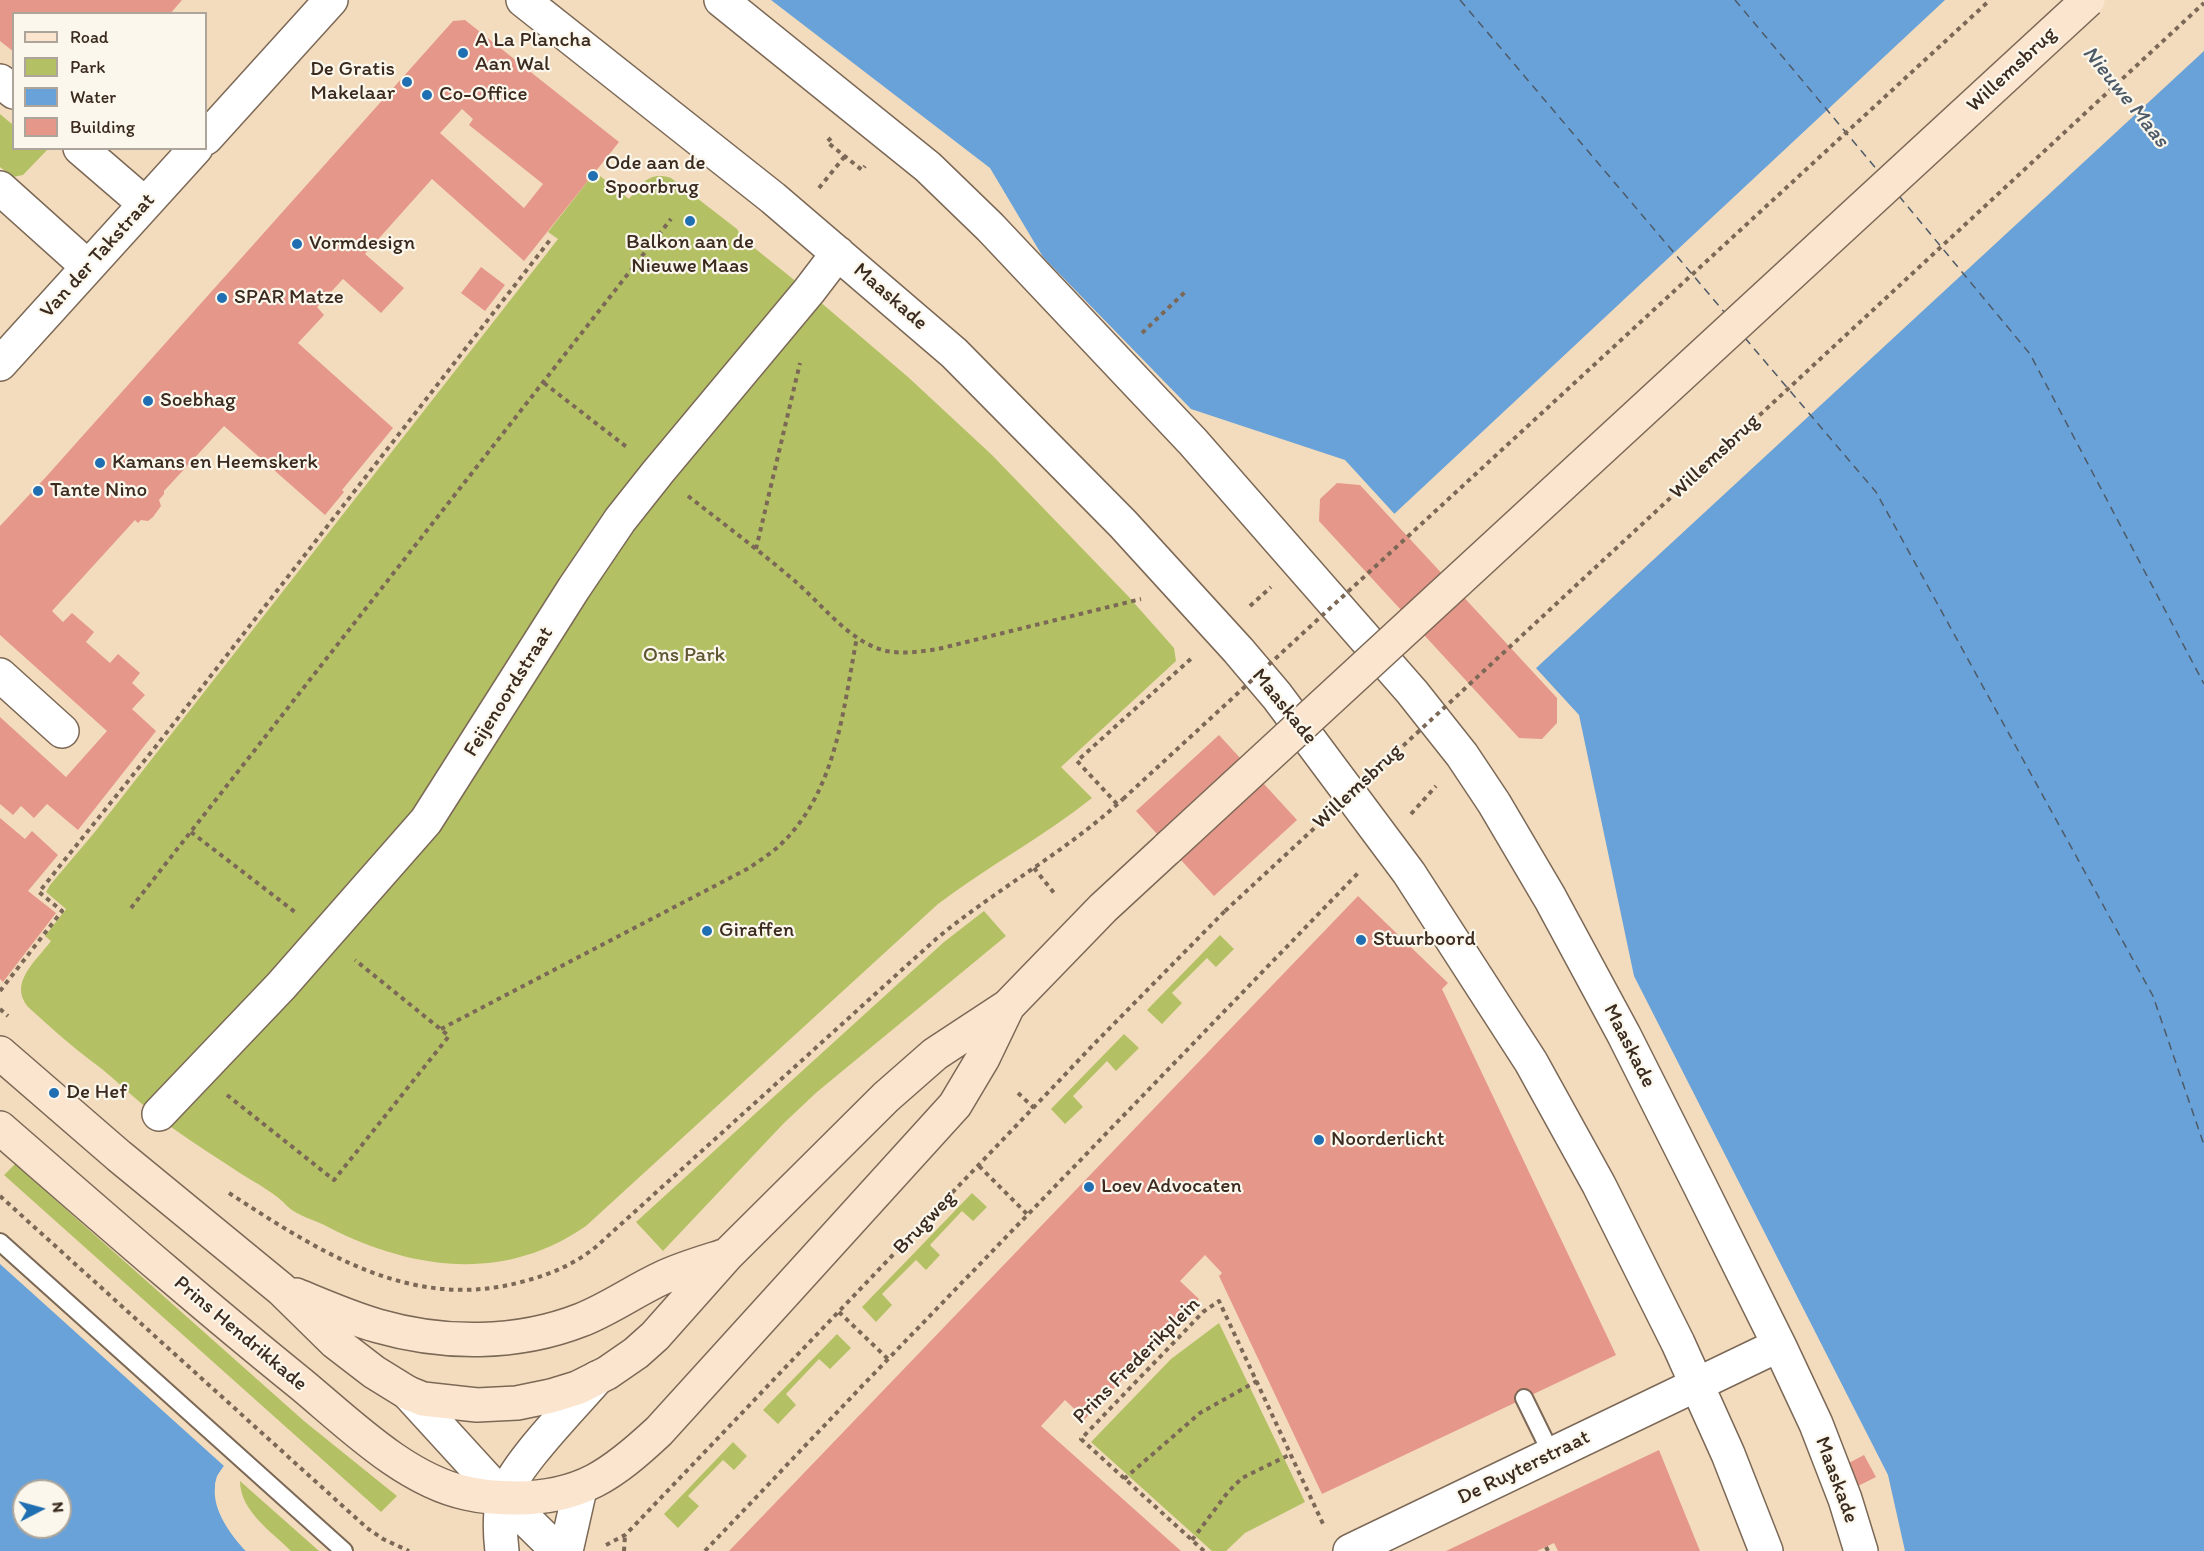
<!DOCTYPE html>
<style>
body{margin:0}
#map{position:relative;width:2204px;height:1551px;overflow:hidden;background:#f3dcbd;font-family:Itim,sans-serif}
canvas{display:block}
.legend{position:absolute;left:12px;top:12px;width:195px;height:138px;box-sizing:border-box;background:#fbf7ec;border:2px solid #aea59a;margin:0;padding:8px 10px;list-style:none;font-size:18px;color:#3b2a1e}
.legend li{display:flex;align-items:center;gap:12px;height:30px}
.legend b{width:30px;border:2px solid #aea59a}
.north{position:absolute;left:12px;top:1479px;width:60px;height:60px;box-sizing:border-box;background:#fbf7ec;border:2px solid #aea59a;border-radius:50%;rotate:84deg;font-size:16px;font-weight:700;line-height:24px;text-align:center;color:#3b2a1e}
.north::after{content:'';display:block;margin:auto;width:21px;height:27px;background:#1f6fb2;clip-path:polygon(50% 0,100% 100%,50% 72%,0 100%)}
</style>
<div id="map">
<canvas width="2204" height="1551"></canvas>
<ul class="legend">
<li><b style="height:8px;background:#fbe5cf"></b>Road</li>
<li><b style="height:16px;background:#b3c164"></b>Park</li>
<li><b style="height:16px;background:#69a2d8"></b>Water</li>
<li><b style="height:16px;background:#e5978a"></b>Building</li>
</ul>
<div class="north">N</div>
</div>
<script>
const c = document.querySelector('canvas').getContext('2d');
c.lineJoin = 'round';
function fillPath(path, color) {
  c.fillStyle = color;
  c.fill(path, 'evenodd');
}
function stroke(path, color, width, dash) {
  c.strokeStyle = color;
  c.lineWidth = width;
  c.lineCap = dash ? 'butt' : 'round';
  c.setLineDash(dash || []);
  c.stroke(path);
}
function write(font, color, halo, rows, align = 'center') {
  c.font = font + ' Itim,sans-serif';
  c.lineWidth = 4.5;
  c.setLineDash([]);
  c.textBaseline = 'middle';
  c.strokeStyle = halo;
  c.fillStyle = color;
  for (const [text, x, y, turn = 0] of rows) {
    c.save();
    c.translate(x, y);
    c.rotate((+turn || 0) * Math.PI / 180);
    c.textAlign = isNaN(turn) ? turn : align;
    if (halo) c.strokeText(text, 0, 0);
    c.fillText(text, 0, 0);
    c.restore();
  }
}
fillPath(new Path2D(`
 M0,114L13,125L14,148L48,149L23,175L13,177L0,167Z
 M595,172L629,199C641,184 649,171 671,178L737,229L742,238L798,283L908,377L992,455L1128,596L1174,648L1176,661L1061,767L1092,798C1043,837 988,866 938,904L586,1226C504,1283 412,1270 328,1227C316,1220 297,1216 287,1206C276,1194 258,1184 243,1175C219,1159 195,1144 171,1127C142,1107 119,1081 90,1060C69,1044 49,1026 28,1007C8,983 36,961 51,941L45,936L66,909L46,892L50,885L94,833L558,239L548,232Z
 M984,911L1006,936L817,1092L784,1123L663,1251L636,1222L944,942Z
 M1220,935L1234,949L1216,967L1207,958L1172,993L1182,1003L1162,1024L1147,1010Z
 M1124,1034L1139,1048L1116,1071L1107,1061L1073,1096L1083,1107L1065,1124L1051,1109Z
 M15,1164L304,1421L397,1496L381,1512L4,1175Z
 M972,1193L987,1207L973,1221L962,1211L930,1245L940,1255L926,1270L916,1260L882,1294L892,1305L876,1322L862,1307Z
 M1219,1323L1305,1502L1245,1533L1226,1551H1212L1091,1442L1171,1359Z
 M837,1334L851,1348L830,1369L819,1359L786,1394L796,1405L778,1424L763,1410Z
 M733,1442L747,1456L734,1470L723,1460L688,1496L699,1506L678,1528L664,1514Z
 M240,1481L319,1551H291C272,1532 240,1511 240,1481Z`), '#b3c164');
fillPath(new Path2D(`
 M771,0H2204V1551H1905L1888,1475L1634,976L1579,715L1345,460L1191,409L1043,257L990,168Z
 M0,1264L224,1466C201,1494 226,1530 246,1551H0ZM24,1491H60V1527H24Z`), '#69a2d8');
fillPath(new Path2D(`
 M1945,0H2204V51L1534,670L1392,516Z
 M224,1466L227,1468L220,1477L218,1485L220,1505L233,1531L249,1551L245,1550L231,1533L217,1506L215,1484L217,1476Z`), '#f3dcbd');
stroke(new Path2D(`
 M1460,0L1725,313
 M1735,0L1879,172
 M1899,196L2030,354L2204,684
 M1745,338L1876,492L2153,996L2204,1145`), '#4d5a68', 1.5, [8, 6]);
fillPath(new Path2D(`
 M0,0H182L170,14H14V52L0,41Z
 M465,20L619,142L524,261L432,179L365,254L404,288L381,313L343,279L317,307L324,315L298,343L393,428L342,490L344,492L325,515L224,426L164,491V494L159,500L161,506L153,517L148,521L141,520L138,523L135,520L52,611L63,622L72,613L94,632L86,642L110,663L118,654L140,673L132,683L145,695L132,709L156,731L78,830L47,804L34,818L21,806L13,815L0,804V717L66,777L107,731L0,635V526L45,478L453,21ZM462,109L473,119L469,125L543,184L524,208L440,133Z
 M481,267L505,285L485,311L461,293Z
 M1337,483L1360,485L1557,698V723L1542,739L1519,738L1319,521L1320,499Z
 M1219,735L1297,820L1214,896L1136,811Z
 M0,818L25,839L32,831L58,855L28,891L56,913L3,982L0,979Z
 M1358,896L1448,983L1442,989L1616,1355L1322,1494L1219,1276L1222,1273L1205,1255L1180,1281L1199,1299L1085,1419L1065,1400L1041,1426L1181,1551H729Z
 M1659,1450L1700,1551H1558L1554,1543L1537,1551H1446Z
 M1864,1455L1876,1477L1858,1486L1847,1464Z`), '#e5978a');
const lane = new Path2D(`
 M0,1242L344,1551
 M1524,1398L1552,1455`);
const street = new Path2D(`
 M523,0L773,198L954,353L1123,524L1238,650L1277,696L1409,873L1531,1062L1599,1185L1678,1343L1728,1454L1766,1551
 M721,0L928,167L990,227L1193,442L1412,692L1462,755L1494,803L1550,898L1624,1035L1700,1186L1779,1345L1816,1424L1845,1499L1861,1551
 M0,81L14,92
 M206,138L331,0
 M80,148L145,204
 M0,188L88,267
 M0,364L196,148
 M0,675L62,731
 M159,1114L281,986L426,821L574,588L620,520L658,472L809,291L838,253
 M408,1393L504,1498L558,1551
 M502,1551C500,1534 499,1516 503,1500C511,1468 574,1405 597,1378
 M566,1551L580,1489
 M1350,1551L1779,1345`);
const secondary = new Path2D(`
 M0,1053L119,1156L281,1289L335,1342L374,1372L408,1393L423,1399L477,1405L517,1403L551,1396L577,1388L607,1373L636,1353L655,1336L727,1255L886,1097L935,1054L1008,1006L1103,908L1168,848
 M0,1128C99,1214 198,1301 301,1384C348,1423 405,1480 466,1493C483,1497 499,1498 516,1498C581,1498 613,1474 659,1431L955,1105L983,1058L1008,1006
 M296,1295C323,1306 350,1318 378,1326C444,1345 517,1345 581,1320C609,1309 634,1291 662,1278C683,1268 705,1262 727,1255`);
stroke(lane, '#7b6856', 20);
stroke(street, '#7b6856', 36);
stroke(secondary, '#7b6856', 36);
stroke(new Path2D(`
 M831,138L827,142L862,170L865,166
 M819,188L845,156
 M1142,333L1185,292
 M544,383L628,448
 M688,496C724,524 761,552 796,582C821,604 844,634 874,647C894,656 918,652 938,649L1141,599
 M756,549L800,363
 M1250,606L1271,587
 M1117,804L1077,761L1193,657
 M1411,814L1436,786
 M191,832L295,912
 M1034,868L1054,893
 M131,908L671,219
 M0,991L62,911L39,892L157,745L550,240
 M0,1009L8,1016
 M441,1029L749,868C759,861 770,854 779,846C837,792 843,709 857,637
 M1018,1093L1034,1108
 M227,1095L334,1180L449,1036L355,960
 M979,1166L1027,1214
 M229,1193C320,1252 412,1313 525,1281C552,1274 577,1263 598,1245L936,939C996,889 1066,852 1123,799
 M0,1196L367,1528L383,1539L409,1551
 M839,1312L888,1359
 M1124,1479L1200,1413L1257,1381
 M1192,1540L1228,1492L1242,1478L1291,1454
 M606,1545L625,1535L634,1526L1097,1041L1225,911
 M1546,1547L1548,1551
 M624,1551L625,1535
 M705,1551L862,1386L1360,871
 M1204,1551L1081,1439L1203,1312L1219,1301L1324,1526`), '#7b6856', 4, [4.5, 4.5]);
stroke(lane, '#fff', 16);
stroke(street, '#fff', 33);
stroke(secondary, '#fbe5cf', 33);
const secondaryBridge = new Path2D(`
 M1168,848L2088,0`);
stroke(secondaryBridge, '#7b6856', 36, []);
stroke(new Path2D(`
 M1123,799L1990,0
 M1225,911L2204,3`), '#7b6856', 4, [4.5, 4.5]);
stroke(secondaryBridge, '#fbe5cf', 33);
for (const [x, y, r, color] of [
 [463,53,6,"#1f6fb2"],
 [407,82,6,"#1f6fb2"],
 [427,95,6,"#1f6fb2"],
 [593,176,6,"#1f6fb2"],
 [690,221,6,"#1f6fb2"],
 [297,244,6,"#1f6fb2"],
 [222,298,6,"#1f6fb2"],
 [148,401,6,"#1f6fb2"],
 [100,463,6,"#1f6fb2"],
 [38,491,6,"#1f6fb2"],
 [707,931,6,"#1f6fb2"],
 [1361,940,6,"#1f6fb2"],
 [54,1093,6,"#1f6fb2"],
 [1319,1140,6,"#1f6fb2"],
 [1089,1187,6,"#1f6fb2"]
]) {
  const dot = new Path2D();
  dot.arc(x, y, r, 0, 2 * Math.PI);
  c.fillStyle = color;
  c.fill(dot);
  stroke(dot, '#fbf7ec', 2);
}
write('21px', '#3b2a1e', '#fbf7ec', [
 ["A La Plancha",475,41],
 ["Aan Wal",475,65],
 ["De Gratis",395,70,"right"],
 ["Makelaar",395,94,"right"],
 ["Co-Office",439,95],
 ["Ode aan de",605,164],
 ["Spoorbrug",605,188],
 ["Balkon aan de",690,243,"center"],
 ["Nieuwe Maas",690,267,"center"],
 ["Vormdesign",309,244],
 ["SPAR Matze",234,298],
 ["Soebhag",160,401],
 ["Kamans en Heemskerk",112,463],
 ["Tante Nino",50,491],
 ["Giraffen",719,931],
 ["Stuurboord",1373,940],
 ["De Hef",66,1093],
 ["Noorderlicht",1331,1140],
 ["Loev Advocaten",1101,1187]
], 'left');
write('21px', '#3b2a1e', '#fbf7ec', [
 ["Willemsbrug",2012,70,-43],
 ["Van der Takstraat",98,256,-48],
 ["Maaskade",890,297,41],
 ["Willemsbrug",1715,457,-43],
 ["Feijenoordstraat",509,692,-58],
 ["Maaskade",1284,707,51],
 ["Willemsbrug",1358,787,-43],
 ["Maaskade",1629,1046,63],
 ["Brugweg",925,1223,-46],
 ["Prins Hendrikkade",240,1334,40],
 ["Prins Frederikplein",1137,1361,-45],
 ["De Ruyterstraat",1524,1468,-26],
 ["Maaskade",1836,1480,70]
]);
write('21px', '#5f5733', '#fbf7ec', [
 ["Ons Park",684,656]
]);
write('italic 22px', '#4d5a68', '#fbf7ec', [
 ["Nieuwe Maas",2125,97,51]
]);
</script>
